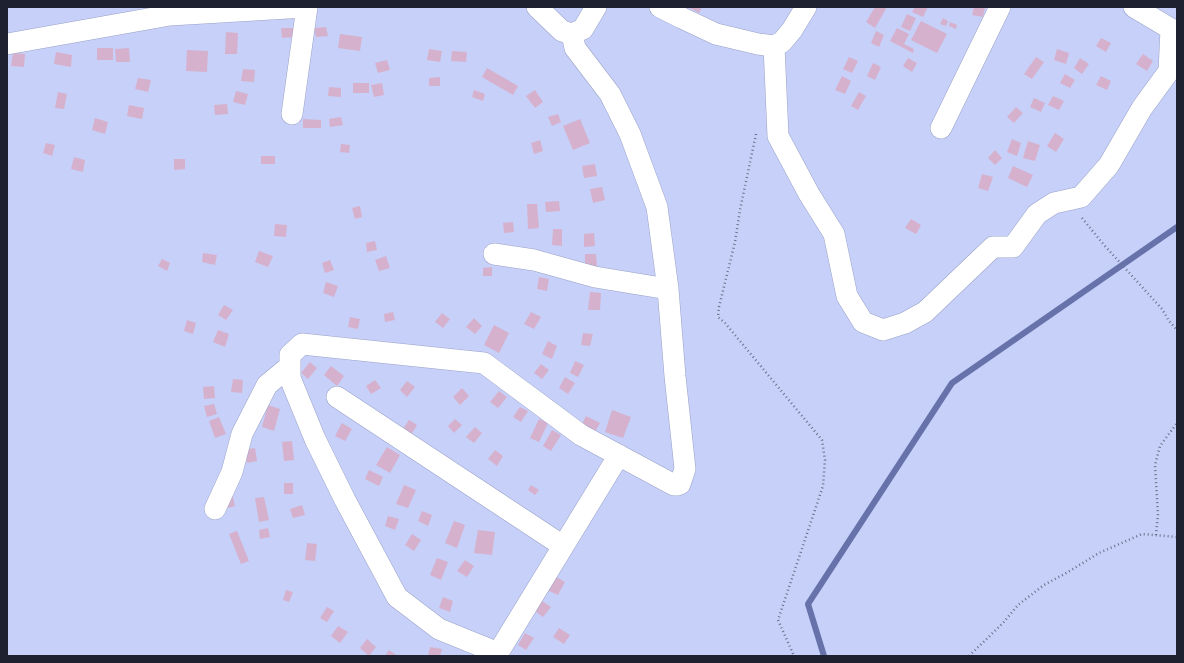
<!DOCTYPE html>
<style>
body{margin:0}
#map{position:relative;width:1184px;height:663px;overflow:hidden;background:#c6d0f8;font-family:Commissioner,sans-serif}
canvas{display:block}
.frame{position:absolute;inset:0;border:8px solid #1e2230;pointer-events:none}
</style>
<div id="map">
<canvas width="1184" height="663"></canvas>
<div class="frame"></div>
</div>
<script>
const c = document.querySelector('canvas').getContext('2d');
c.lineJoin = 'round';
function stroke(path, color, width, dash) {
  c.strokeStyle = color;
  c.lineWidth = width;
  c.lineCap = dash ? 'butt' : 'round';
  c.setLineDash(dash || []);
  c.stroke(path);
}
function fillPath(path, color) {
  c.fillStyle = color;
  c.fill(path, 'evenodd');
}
stroke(new Path2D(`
 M824,656L808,604L952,383L1177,227`), '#6772ab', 6);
fillPath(new Path2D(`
 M691,7H702L699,13L690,8Z
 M875,7H887L875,28L866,22Z
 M915,7H928L923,17L912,12Z
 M974,7H985L983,17L972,15Z
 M907,14L916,18L910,31L901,27Z
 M943,18L948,21L946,26L940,24Z
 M921,21L947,34L937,53L911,40Z
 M950,22L957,25L956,29L949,26Z
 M326,27L328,36L316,37L314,28Z
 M281,28H294L295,37L282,38Z
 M897,28L909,34L904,44L914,49L913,53L890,41Z
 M876,31L884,35L879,47L871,43Z
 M226,32L238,33L237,54H225Z
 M340,34L362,37L360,51L338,48Z
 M1101,38L1111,43L1106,52L1096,46Z
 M97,48H113V60H97Z
 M129,48L130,62H116L115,49Z
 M429,49L442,51L440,62L427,60Z
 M1057,49L1069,53L1066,64L1054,60Z
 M187,50L208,51L207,72L186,71Z
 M452,51L467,52L466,62L451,61Z
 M56,52L72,55L71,67L54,64Z
 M13,53L25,54L24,67L11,66Z
 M1143,54L1153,61L1147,71L1136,64Z
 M849,57L858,61L852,73L843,69Z
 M1036,57L1044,62L1032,79L1024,74Z
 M908,58L917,63L912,72L903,66Z
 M1080,58L1089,64L1082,74L1074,68Z
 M387,60L390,70L378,73L375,63Z
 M873,63L881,67L875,80L867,76Z
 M487,68L518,86L513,95L482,77Z
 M243,69L255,70L254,82L241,81Z
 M1065,74L1075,80L1070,88L1060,83Z
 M842,76L851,81L845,94L835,90Z
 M1101,76L1111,81L1107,90L1096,85Z
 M440,77V86H429V78Z
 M138,78L151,80L148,92L135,89Z
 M353,83H369V93H353Z
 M382,83L384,95L374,97L371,85Z
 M329,87L341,88V97L328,96Z
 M474,90L485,94L483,101L472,97Z
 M535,90L543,102L535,108L526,96Z
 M236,91L248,94L245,105L233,102Z
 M58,92L67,94L64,109L55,108Z
 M859,92L866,96L858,110L851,106Z
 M1053,96L1064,101L1059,110L1048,105Z
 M1034,98L1045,103L1041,112L1030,107Z
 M227,104L228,114L215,115L214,105Z
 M129,105L144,108L142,119L127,116Z
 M1016,107L1023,113L1014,123L1007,117Z
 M558,114L561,122L552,126L548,117Z
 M341,117L343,125L330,127L329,119Z
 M95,118L108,122L105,134L92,130Z
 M303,119L321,120V128H303Z
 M580,119L590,143L573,150L563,126Z
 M1055,133L1064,139L1056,152L1047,146Z
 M1012,139L1021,143L1017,156L1007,152Z
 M540,140L543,151L534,154L531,143Z
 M1028,141L1040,145L1035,161L1023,158Z
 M46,143L55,145L52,156L43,153Z
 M341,144L350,145L349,153L340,152Z
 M995,150L1002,158L995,165L988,158Z
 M261,156H275V164H261Z
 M74,157L85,160L83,172L71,169Z
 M174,159H185V169L174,170Z
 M595,164L597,176L584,178L582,166Z
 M1013,166L1033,175L1027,187L1008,178Z
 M982,174L993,177L988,191L978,188Z
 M602,187L605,200L593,203L590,189Z
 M559,201L560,211L546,212L545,202Z
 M527,204H537L539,228L528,229Z
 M360,206L362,217L355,219L352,208Z
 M911,219L921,225L916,234L905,228Z
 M513,222L514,232L504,233L503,223Z
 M275,224L287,225L286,237L274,236Z
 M553,229H562V246L552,245Z
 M594,233L595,246L584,247V234Z
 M375,241L377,250L367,252L366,243Z
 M259,251L273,256L268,267L255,262Z
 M203,253L217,255L215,265L202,262Z
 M585,254H596L597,266H585Z
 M386,256L390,268L379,271L375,260Z
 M162,259L170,263L167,271L158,266Z
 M330,260L334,270L325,273L322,263Z
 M492,267V276H483V268Z
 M539,277L549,279L547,291L537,289Z
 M326,282L338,286L334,297L323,293Z
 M590,292L601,293L600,310H588Z
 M224,305L233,310L226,320L218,315Z
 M393,312L395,320L385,322L384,314Z
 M531,312L541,317L534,329L524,324Z
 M442,313L450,319L443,328L435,322Z
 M350,317L360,319L358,329L348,327Z
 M474,318L482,326L475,334L466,327Z
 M187,320L196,323L193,334L184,331Z
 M494,325L509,333L499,353L484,345Z
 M218,330L229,334L225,347L213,342Z
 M583,333L593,334L590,346L581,345Z
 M548,341L557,346L552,359L542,354Z
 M575,361L584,365L578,377L570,373Z
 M310,362L317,368L308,379L301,373Z
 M541,364L549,370L542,379L534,373Z
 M331,366L344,376L337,386L324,375Z
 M565,377L575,383L568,394L559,388Z
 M233,379L243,380L242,393L231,392Z
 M375,380L381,388L371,394L366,386Z
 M407,381L415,387L407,397L400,390Z
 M214,386L215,398L204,399L203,387Z
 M462,388L469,396L460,405L453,397Z
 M499,391L507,397L498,408L490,402Z
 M214,404L217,414L207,417L204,406Z
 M268,405L280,409L274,431L262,427Z
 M520,407L528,411L521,422L513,417Z
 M612,410L631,417L623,438L605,432Z
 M586,416L600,423L595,432L581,426Z
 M219,417L226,434L215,438L209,421Z
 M455,419L462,425L454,433L448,426Z
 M539,419L548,423L539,442L530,438Z
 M409,420L417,425L411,435L403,429Z
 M342,423L352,429L345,441L335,436Z
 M475,427L482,433L474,443L466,437Z
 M552,430L561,435L551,451L543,446Z
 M292,441L294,460L284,461L282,442Z
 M387,447L400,455L390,473L376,465Z
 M255,448L257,461L247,463L244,450Z
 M495,450L503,456L497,466L488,459Z
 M369,470L383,477L379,486L365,479Z
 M284,483H293V494H284Z
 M404,485L416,490L408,508L396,504Z
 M531,485L539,490L535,495L528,490Z
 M233,497L235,506L228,508L226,498Z
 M264,497L269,520L259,522L255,498Z
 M302,505L305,515L293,518L290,509Z
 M422,511L432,515L428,526L418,521Z
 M388,516L399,519L395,530L385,526Z
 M454,521L465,525L457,548L445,543Z
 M268,528L270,537L260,539L259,530Z
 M478,530L495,532L492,555L474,553Z
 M237,531L249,561L241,564L229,534Z
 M412,534L421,540L414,551L405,545Z
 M307,543L317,544L315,561L305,560Z
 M437,558L448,562L441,580L430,575Z
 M465,560L474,566L467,577L457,571Z
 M555,576L565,582L558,595L547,590Z
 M286,590L293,592L289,602L283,600Z
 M443,597L453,601L450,612L439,608Z
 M542,601L551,607L543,617L535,611Z
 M327,607L334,611L327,622L320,618Z
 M338,626L348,632L340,643L331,636Z
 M559,628L570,635L564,644L553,637Z
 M525,633L534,638L526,650L518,645Z
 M367,639L376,647L369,656L360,648Z
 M430,647L442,649L440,656H428Z
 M389,650L398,656H385Z`), '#d6b1cd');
const minor = new Path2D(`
 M537,7L562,31L572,34L583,29L596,7
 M660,7L682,18L716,34L758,44L774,46L782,42L792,30L806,7
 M572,34L575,48L610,94L630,134L657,207L668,289L675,376L685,469L680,484L677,485H674L581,435L484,363L302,344L290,355V378L315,439L345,500L397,597L439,629L498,653L619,455
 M7,44L170,15L305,7
 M774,46L778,136L809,194L834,234L847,296L863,322L883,330L905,323L925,312L993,247H1013L1037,214L1054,203L1081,197L1109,165L1142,108L1169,71L1171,29L1134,7
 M292,114L307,7
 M941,128L1000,7
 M494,254L534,260L595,277L668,289
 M337,397L563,546
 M215,509L232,472L242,434L267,385L290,366`);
stroke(minor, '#99a1c7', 22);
stroke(new Path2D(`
 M756,134L740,210L735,242L719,307L718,317L725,323L822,440L825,460L823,486L778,620L794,656
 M1082,218L1104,245L1162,309L1169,321L1177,330
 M1156,535L1158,514L1155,465L1160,446L1177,423
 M969,656L1003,623L1018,605L1044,585L1068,572L1099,553L1142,534L1177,537`), '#6b728c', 2.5, [1, 3]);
stroke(minor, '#fff', 21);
</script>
